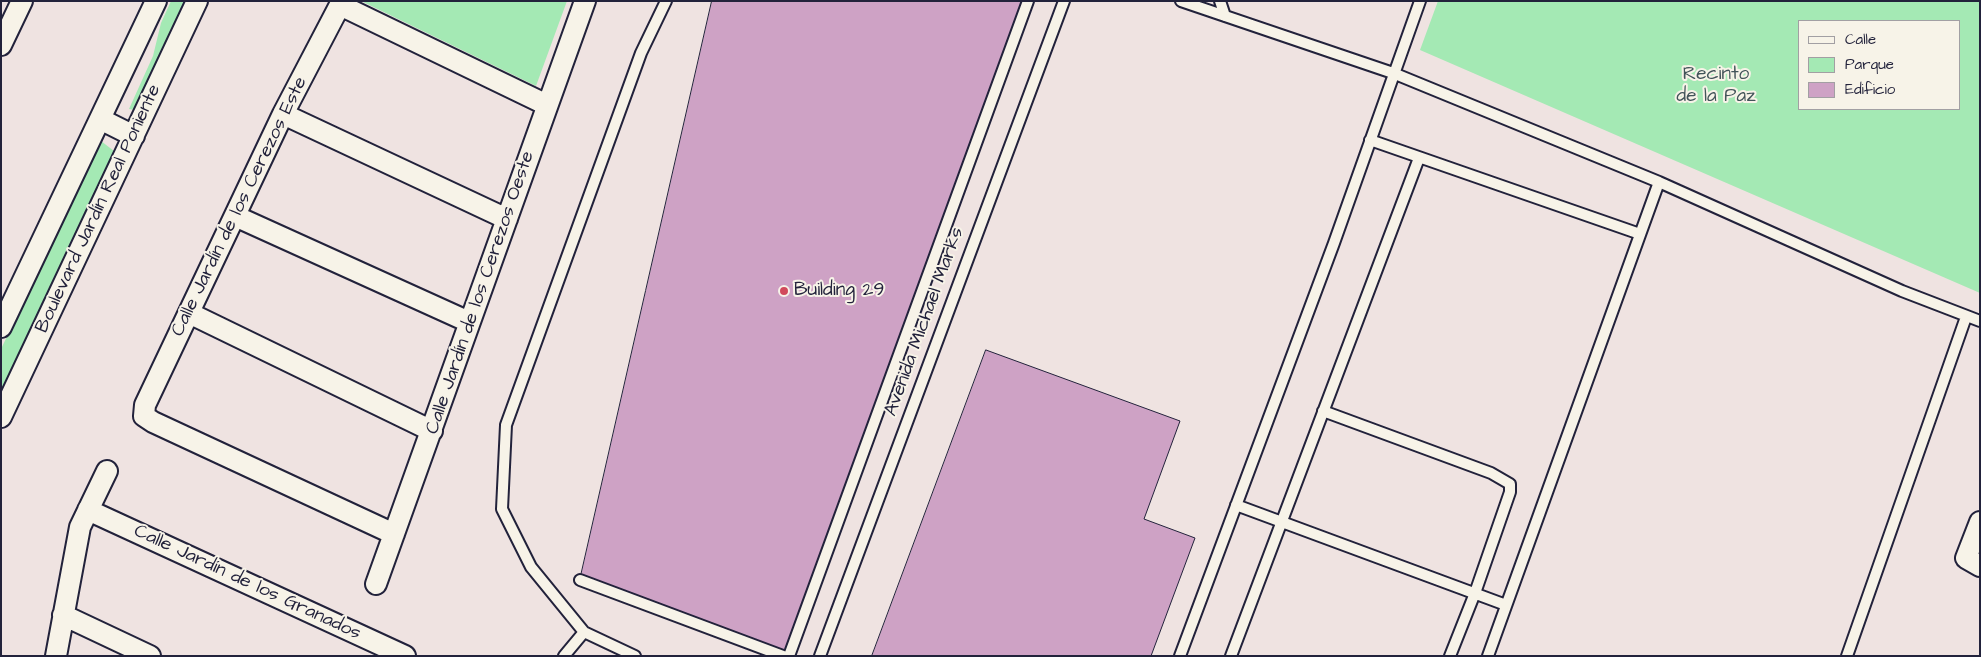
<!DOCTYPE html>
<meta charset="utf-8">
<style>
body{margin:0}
#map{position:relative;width:1981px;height:657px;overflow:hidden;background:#efe3e1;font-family:"Architects Daughter",sans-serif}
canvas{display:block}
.frame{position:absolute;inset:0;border:2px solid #22223b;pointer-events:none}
.legend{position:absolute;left:1798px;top:20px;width:162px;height:90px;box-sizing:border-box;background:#f7f3e8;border:1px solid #a29fa3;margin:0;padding:6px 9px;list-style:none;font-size:15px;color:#22223b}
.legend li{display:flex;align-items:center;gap:10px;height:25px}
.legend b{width:25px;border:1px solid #a29fa3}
</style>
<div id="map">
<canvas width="1981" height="657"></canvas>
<div class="frame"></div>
<ul class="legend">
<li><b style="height:6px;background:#f7f3e8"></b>Calle</li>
<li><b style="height:14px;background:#a4e9b4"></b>Parque</li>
<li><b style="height:14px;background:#cea2c5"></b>Edificio</li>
</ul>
</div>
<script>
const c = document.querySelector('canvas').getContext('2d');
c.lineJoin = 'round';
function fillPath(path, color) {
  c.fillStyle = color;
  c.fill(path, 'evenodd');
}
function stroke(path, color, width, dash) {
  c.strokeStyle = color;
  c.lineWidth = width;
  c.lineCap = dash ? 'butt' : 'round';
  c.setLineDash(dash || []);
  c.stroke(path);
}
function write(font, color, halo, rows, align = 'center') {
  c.font = font + ' "Architects Daughter",sans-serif';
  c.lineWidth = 4;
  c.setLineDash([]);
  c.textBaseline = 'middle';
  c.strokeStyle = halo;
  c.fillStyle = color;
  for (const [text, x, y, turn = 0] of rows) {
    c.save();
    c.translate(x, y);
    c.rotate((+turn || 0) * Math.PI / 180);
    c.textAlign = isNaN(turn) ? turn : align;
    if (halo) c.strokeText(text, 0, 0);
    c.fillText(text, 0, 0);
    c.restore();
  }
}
fillPath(new Path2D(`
 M171,1H193L141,111L129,109L153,56L161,23Z
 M361,1H567L536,86Z
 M1438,1H1980V293L1420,50ZM1800,21H1960V109H1800Z
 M101,141L114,151L1,398V349Z`), '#a4e9b4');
const building = new Path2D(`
 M712,1H1028L789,656L580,580Z
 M986,350L1180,421L1144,519L1195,538L1151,656H872Z`);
fillPath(building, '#cea2c5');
stroke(building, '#22223b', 1);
const lane = new Path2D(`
 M1181,1L1393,73L1659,182L1902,291L1980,321
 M1220,1L1225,16
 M1370,140L1640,234
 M1323,411L1491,473L1510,484V492L1475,593L1450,656
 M1236,505L1506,605
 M580,580L783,656
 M564,656L584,632
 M635,656L584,632L531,567L502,509L506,425L641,53L666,1
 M789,656L1028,1
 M820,656L1064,1
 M1180,656L1334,243L1420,1
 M1231,656L1419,158
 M1488,656L1659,182
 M1847,656L1966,317`);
const street = new Path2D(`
 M342,1L283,114L145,405L144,416L153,422L394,534
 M340,5L547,105
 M1,45L22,1
 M283,114L507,219
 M100,119L134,136
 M235,216L469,322
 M189,313L432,431
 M1,327L156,1
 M1,417L197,1
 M88,510L405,656
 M1980,522L1966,558L1980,566
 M376,584L585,1
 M63,615L150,656
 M56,656L80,527L107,471`);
stroke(lane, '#22223b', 14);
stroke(street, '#22223b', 24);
stroke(lane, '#f7f3e8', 10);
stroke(street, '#f7f3e8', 20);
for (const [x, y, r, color] of [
 [784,291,5,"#d1495b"]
]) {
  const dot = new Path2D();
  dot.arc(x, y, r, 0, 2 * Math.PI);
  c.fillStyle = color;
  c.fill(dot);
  stroke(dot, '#f7f3e8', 2);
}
write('19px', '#425459', '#f7f3e8', [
 ["Recinto",1716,75],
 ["de la Paz",1716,97]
]);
write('19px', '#22223b', '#f7f3e8', [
 ["Calle Jardín de los Cerezos Este",240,207,-64],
 ["Boulevard Jardín Real Poniente",99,209,-65],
 ["Calle Jardín de los Cerezos Oeste",481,293,-71],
 ["Avenida Michael Marks",925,322,-70],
 ["Calle Jardín de los Granados",247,583,25]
]);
write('19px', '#22223b', '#f7f3e8', [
 ["Building 29",794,291]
], 'left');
</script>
